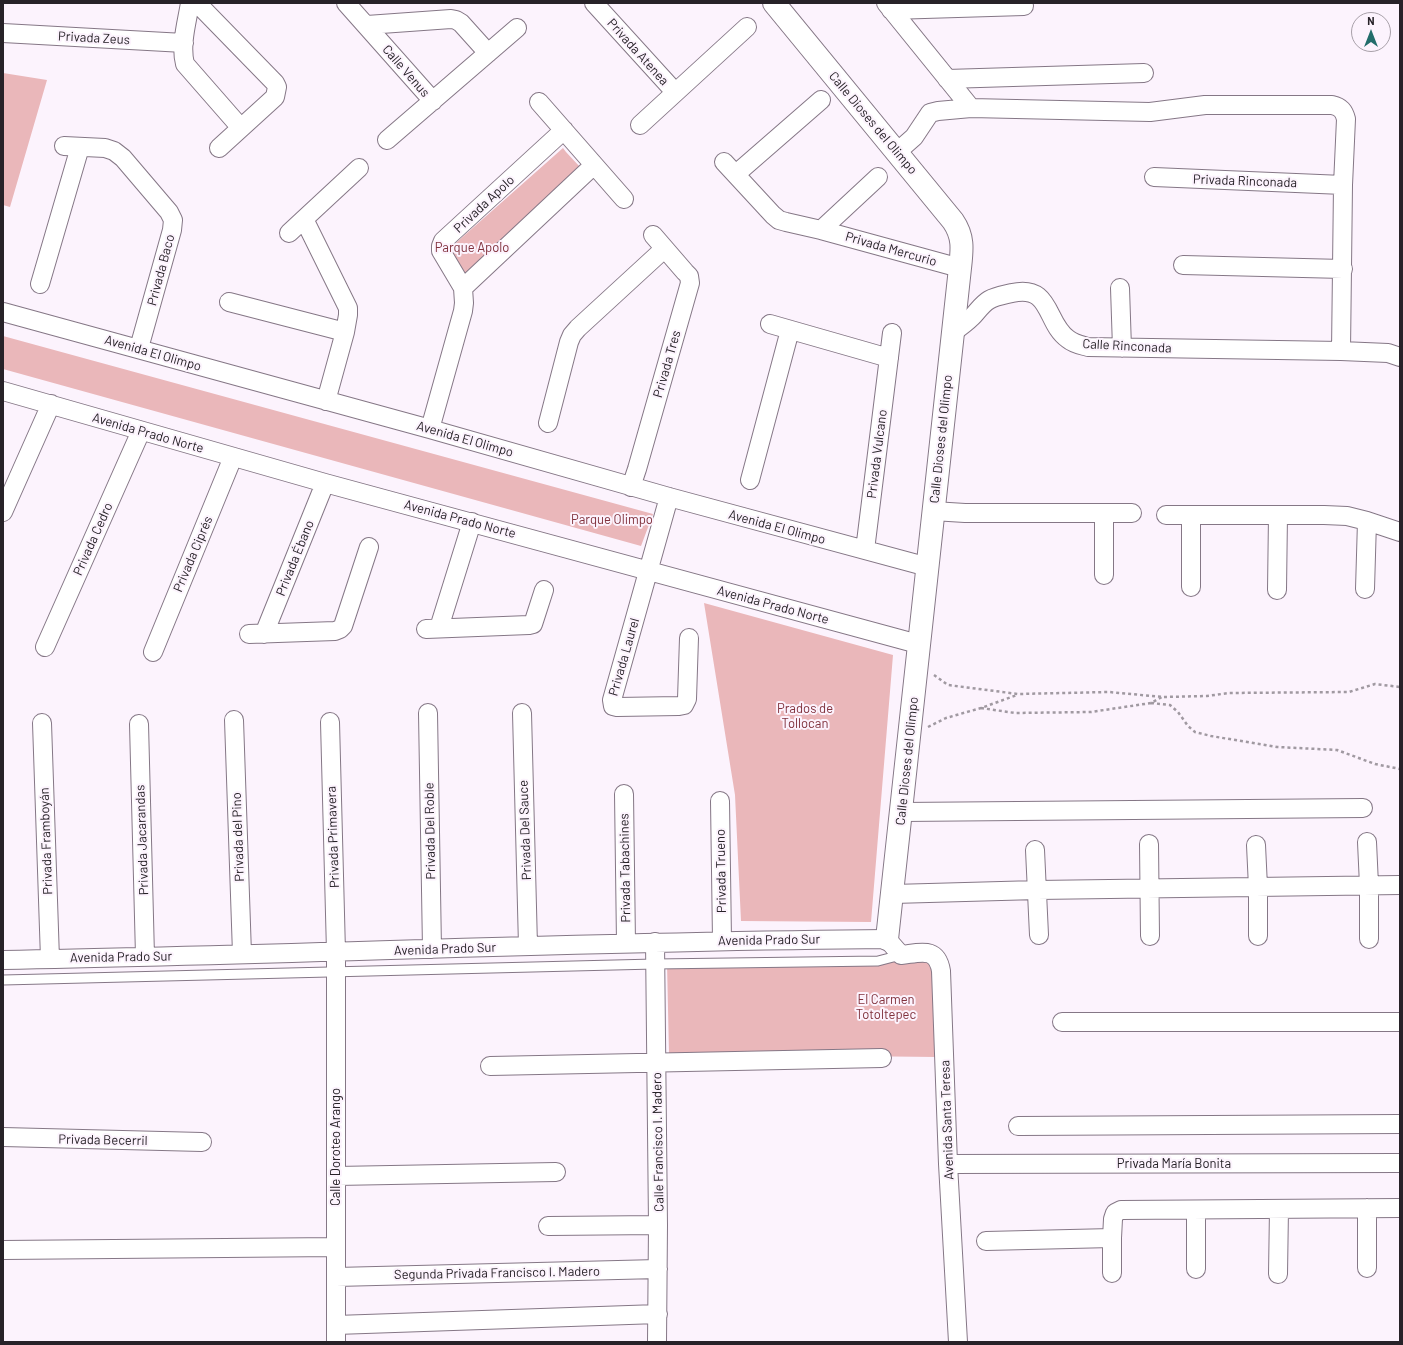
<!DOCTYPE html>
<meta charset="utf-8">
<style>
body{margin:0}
#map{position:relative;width:1403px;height:1345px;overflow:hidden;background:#fcf3fd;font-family:Barlow,sans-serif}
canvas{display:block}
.frame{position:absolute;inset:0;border:4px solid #272228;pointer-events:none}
.north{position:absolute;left:1351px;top:12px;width:40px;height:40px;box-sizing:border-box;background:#fcf3fd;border:1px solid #a79fa8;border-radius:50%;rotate:0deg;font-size:11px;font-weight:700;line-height:16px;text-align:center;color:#272228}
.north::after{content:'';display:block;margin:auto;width:14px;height:18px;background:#226d6b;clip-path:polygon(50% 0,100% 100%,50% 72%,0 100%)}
</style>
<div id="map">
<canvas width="1403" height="1345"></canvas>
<div class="frame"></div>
<div class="north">N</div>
</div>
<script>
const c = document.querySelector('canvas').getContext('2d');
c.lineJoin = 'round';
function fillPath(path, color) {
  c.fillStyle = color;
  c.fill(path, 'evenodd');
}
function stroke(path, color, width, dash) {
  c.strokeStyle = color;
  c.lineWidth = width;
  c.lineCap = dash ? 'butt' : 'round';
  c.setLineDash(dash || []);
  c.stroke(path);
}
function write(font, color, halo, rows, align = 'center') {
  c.font = font + ' Barlow,sans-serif';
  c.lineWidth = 4;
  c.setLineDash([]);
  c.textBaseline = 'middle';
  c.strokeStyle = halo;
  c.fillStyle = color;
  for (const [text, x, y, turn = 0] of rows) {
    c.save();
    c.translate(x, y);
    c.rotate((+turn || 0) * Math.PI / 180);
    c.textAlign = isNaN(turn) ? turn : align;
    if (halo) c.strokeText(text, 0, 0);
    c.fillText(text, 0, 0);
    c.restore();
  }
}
fillPath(new Path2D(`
 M3,73L47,80L10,207L3,205Z
 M563,148L566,152L580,167L464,276L449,249Z
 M3,336L653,514L641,546L3,369Z
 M704,603L893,655L871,922L741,921L735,795Z
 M936,957V1057L669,1054L667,963Z`), '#eab7ba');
const service = new Path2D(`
 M3,980L655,964L878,961L901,955`);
const minor = new Path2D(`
 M190,3C187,22 180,45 185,64L241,128
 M197,3L275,83L277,87L275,97L219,148
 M346,3L433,101
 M594,3L675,92
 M886,3L971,108
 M891,10L1024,6
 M367,25L451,19L456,20L461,23L488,53
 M3,33L184,43
 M947,79L1144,73
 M539,102L624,199
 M640,125L747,27
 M387,140L517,28
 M64,146L105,148L114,151L123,158L169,212L173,220L172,230L139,348
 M897,152L914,137L930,113L938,111L971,108L1150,112L1205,105H1332C1341,107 1344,111 1346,119L1343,185
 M724,162L773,215L779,220L786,222L821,230L960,268
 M736,174L821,100
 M1154,177L1343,185L1341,351
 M304,219L348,308V315L345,332L326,401
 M821,230L878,177
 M289,233L359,168
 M1183,265L1343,269
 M40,284L80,147
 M463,288L594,165
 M1120,288L1122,348
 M229,302L345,332
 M3,312L430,429L669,497L928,567
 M770,324L889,358
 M952,333C959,328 966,323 972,317C977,312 982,304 989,300C996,296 1004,295 1012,293C1052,284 1045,323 1068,339C1074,344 1081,345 1088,347L1341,351L1388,353L1400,357
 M3,391L325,483L918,644
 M548,423L569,342L572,335L578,328L664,249
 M430,429L463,311L464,303L463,288L441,251V246L443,241L564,130
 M750,480L790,330
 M631,487L637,469L690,283L689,276L685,272L653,235
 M669,497L612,700L613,706L617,707L679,706L684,705L687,699L689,638
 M933,511L965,513H1132
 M3,512L51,404
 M1166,515H1324L1347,516L1367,521L1400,532
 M1191,515V587
 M865,550L892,333
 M1104,575V514
 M1365,589L1367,521
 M1277,590L1278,515
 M439,628L472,522
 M426,629L529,625L533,624L534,621L544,590
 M249,634L335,631L340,629L343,626L369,547
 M264,634L325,483
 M45,647L141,431
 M153,652L233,457
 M428,713L432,949
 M522,713L528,946
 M234,720L242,954
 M330,722L336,952V1342
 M42,723L50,959
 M139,724L145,956
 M624,794L626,943
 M720,801L722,940
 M902,812L1363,808
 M1367,842L1369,885V939
 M1149,844L1150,936
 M1256,845L1258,887V936
 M1035,850L1039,935
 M893,894L1037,890L1400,885
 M655,942L658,1225L657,1342
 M3,960C298,955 592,941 887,939L901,955C920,953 937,946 941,971L948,1164L958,1342
 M1062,1022H1400
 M490,1066L882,1058
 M1018,1126L1400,1124
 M3,1137L202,1142
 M948,1164L1400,1163
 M336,1176L556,1172
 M1196,1210V1269
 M548,1226L658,1225
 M1112,1238V1273
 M986,1241L1112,1238L1113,1219L1115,1213L1121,1210L1400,1208
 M3,1250L336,1247
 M1367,1268V1208
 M1278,1274L1279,1209
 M336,1277L658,1269
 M336,1325L658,1314`);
const secondary = new Path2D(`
 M774,3L953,221C964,237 962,250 960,268L887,939`);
stroke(service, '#857786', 11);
stroke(minor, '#857786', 20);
stroke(secondary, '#857786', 24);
stroke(new Path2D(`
 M934,675L948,685L1018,694L1109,692L1163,697L1207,696L1229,693L1349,692L1375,684L1400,687
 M1151,703L1170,705L1178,712L1188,726L1195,732L1211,736L1277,747L1337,750L1375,764L1400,769
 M981,708L1015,713L1091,712L1151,703L1162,697
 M928,727L946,718L981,708L1017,695`), '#a099a1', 2.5, [3, 3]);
stroke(service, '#fff', 9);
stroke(minor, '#fff', 18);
stroke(secondary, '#fff', 22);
write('13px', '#272228', '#fcf3fd', [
 ["Privada Zeus",94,38,3],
 ["Privada Atenea",638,52,48],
 ["Calle Venus",406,71,49],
 ["Calle Dioses del Olimpo",873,123,50],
 ["Privada Rinconada",1245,181,2],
 ["Privada Apolo",484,204,-43],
 ["Privada Mercurio",891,249,16],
 ["Privada Baco",161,270,-75],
 ["Calle Rinconada",1127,346,3],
 ["Avenida El Olimpo",153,353,16],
 ["Privada Tres",667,364,-74],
 ["Avenida Prado Norte",148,433,16],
 ["Avenida El Olimpo",465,439,16],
 ["Calle Dioses del Olimpo",941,439,-84],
 ["Privada Vulcano",877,454,-83],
 ["Avenida Prado Norte",460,519,15],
 ["Avenida El Olimpo",777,527,15],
 ["Privada Cedro",93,539,-66],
 ["Privada Ciprés",193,554,-67],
 ["Privada Ébano",295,558,-68],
 ["Avenida Prado Norte",773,605,15],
 ["Privada Laurel",624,657,-74],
 ["Calle Dioses del Olimpo",907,761,-84],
 ["Privada Del Sauce",525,830,-92],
 ["Privada Del Roble",430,831,-91],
 ["Privada del Pino",238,837,-92],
 ["Privada Primavera",333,837,-92],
 ["Privada Jacarandas",142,840,-92],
 ["Privada Framboyán",46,841,-92],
 ["Privada Tabachines",625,868,-91],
 ["Privada Trueno",721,871,-91],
 ["Avenida Prado Sur",769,940,-1],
 ["Avenida Prado Sur",445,949,-2],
 ["Avenida Prado Sur",121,957,-1],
 ["Avenida Santa Teresa",947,1120,-92],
 ["Privada Becerril",103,1140,1],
 ["Calle Francisco I. Madero",658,1142,-91],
 ["Calle Doroteo Arango",336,1147,-90],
 ["Privada María Bonita",1174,1164],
 ["Segunda Privada Francisco I. Madero",497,1273,-1]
]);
write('13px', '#80313c', '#fcf3fd', [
 ["Parque Apolo",472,248],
 ["Parque Olimpo",612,520],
 ["Prados de",805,709],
 ["Tollocan",805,724],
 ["El Carmen",886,1000],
 ["Totoltepec",886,1015]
]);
</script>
